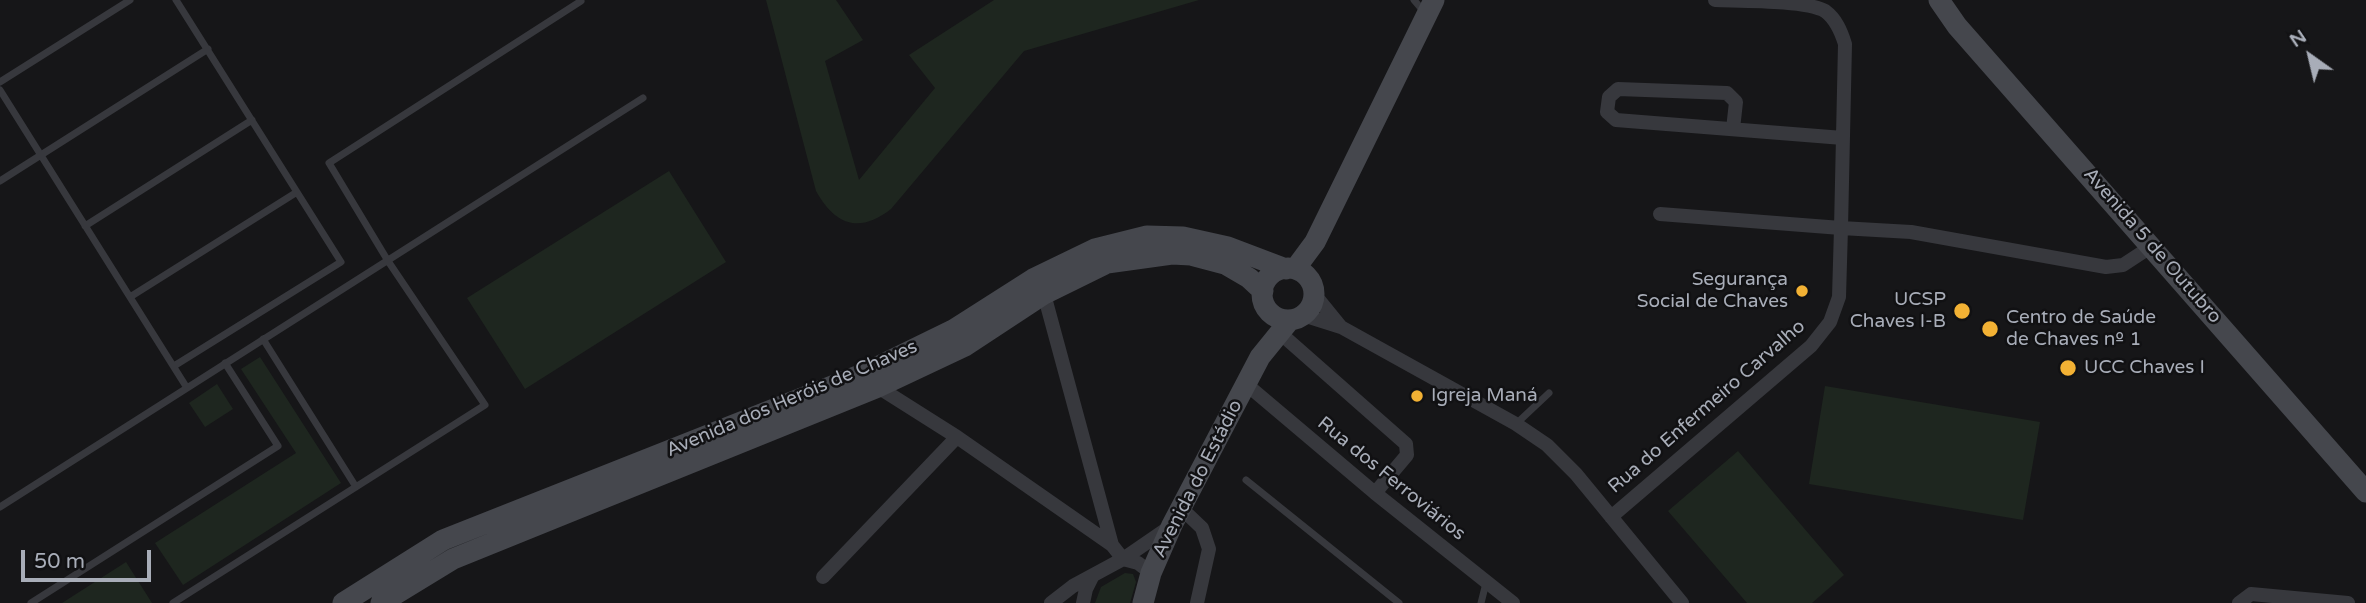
<!DOCTYPE html>
<meta charset="utf-8">
<style>
body{margin:0}
#map{position:relative;width:2366px;height:603px;overflow:hidden;background:#161618;font-family:"Varela Round",sans-serif}
canvas{display:block}
.north{position:absolute;left:2275px;top:21px;width:70px;height:70px;-webkit-text-stroke:5px #111113;paint-order:stroke;rotate:326deg;font-size:19px;font-weight:700;line-height:28px;text-align:center;color:#a8adb8}
.north::after{content:'';display:block;margin:auto;width:24px;height:32px;background:#a8adb8;clip-path:polygon(50% 0,100% 100%,50% 72%,0 100%)}
.scale{position:absolute;left:21px;top:550px;width:130px;height:32px;box-sizing:border-box;border:4px solid #a8adb8;border-top:0;padding-left:9px;font-size:21px;line-height:24px;white-space:nowrap;color:#a8adb8;-webkit-text-stroke:5px #111113;paint-order:stroke}
</style>
<div id="map">
<canvas width="2366" height="603"></canvas>
<div class="north">N</div>
<div class="scale">50 m</div>
</div>
<script>
const c = document.querySelector('canvas').getContext('2d');
c.lineJoin = 'round';
function fillPath(path, color) {
  c.fillStyle = color;
  c.fill(path, 'evenodd');
}
function stroke(path, color, width, dash) {
  c.strokeStyle = color;
  c.lineWidth = width;
  c.lineCap = dash ? 'butt' : 'round';
  c.setLineDash(dash || []);
  c.stroke(path);
}
function write(font, color, halo, rows, align = 'center') {
  c.font = font + ' "Varela Round",sans-serif';
  c.lineWidth = 5;
  c.setLineDash([]);
  c.textBaseline = 'middle';
  c.strokeStyle = halo;
  c.fillStyle = color;
  for (const [text, x, y, turn = 0] of rows) {
    c.save();
    c.translate(x, y);
    c.rotate((+turn || 0) * Math.PI / 180);
    c.textAlign = isNaN(turn) ? turn : align;
    if (halo) c.strokeText(text, 0, 0);
    c.fillText(text, 0, 0);
    c.restore();
  }
}
fillPath(new Path2D(`
 M766,0H836L863,40L825,61L859,180L935,88L909,55L994,0H1199L1024,51L891,209C859,234 835,225 816,191Z
 M669,171L726,262L525,389L467,298Z
 M260,357L341,483L183,585L155,543L296,453L241,369Z
 M217,384L233,409L205,427L189,403Z
 M1825,386L2040,422L2023,520L1809,484Z
 M1738,451L1844,575L1812,603H1747L1668,511Z
 M126,562L152,603H62Z
 M1125,573L1133,574L1136,582L1130,603H1095L1101,587Z`), '#1e261f');
stroke(new Path2D(`
 M1414,0L1425,13
 M0,82L130,0
 M0,90L187,388
 M0,181L208,49
 M85,226L252,120
 M130,297L297,192
 M263,339L356,487
 M174,366L341,262L176,0
 M1516,424L1549,393
 M1246,480L1399,603
 M0,507L643,98
 M31,603L278,446L225,363
 M173,603L485,405L388,261L329,163L581,1
 M1481,603L1486,583`), '#37383d', 7);
stroke(new Path2D(`
 M1733,129L1736,102L1727,93L1618,89L1609,97L1607,112L1616,120L1843,138
 M1660,214L1841,228L1845,44C1841,31 1836,19 1825,11C1805,0 1742,1 1715,0
 M1044,294L1112,545
 M1314,294L1340,326
 M1303,315L1341,327L1516,424L1547,445L1576,474L1682,603
 M1280,333L1406,444L1407,455L1375,493
 M1246,384L1375,493L1513,603
 M878,387L957,437L1112,545L1123,559L1138,563L1151,573
 M1181,508L1202,528L1209,549L1197,603
 M1611,517L1811,346L1830,322L1839,297L1841,228L1911,232L2106,267L2123,265L2152,246
 M823,577L957,437
 M1051,603L1073,586L1123,559L1171,526
 M1083,603L1086,589L1092,577
 M2239,603L2251,594L2348,603`), '#37383d', 14);
stroke(new Path2D(`
 M1939,0L1957,26L2366,492
 M1262 294a26 26 0 1 1 52 0a26 26 0 1 1-52 0Z
 M1295,269L1315,242L1434,0
 M343,603L443,540L865,373L953,330L1033,279L1095,249L1147,236L1183,237L1228,247L1286,269
 M381,603L453,559L878,387L965,346L1044,294L1107,263L1172,254L1191,255L1225,264L1249,278L1263,291
 M1143,603L1151,573L1172,525L1260,357L1290,320`), '#45474d', 21);
for (const [x, y, r, color] of [
 [1802,291,7,"#f2b134"],
 [1962,311,9,"#f2b134"],
 [1990,329,9,"#f2b134"],
 [2068,368,9,"#f2b134"],
 [1417,396,7,"#f2b134"]
]) {
  const dot = new Path2D();
  dot.arc(x, y, r, 0, 2 * Math.PI);
  c.fillStyle = color;
  c.fill(dot);
  stroke(dot, '#111113', 2.5);
}
write('19px', '#a8adb8', '#111113', [
 ["Avenida 5 de Outubro",2152,246,49],
 ["Avenida dos Heróis de Chaves",792,399,-23],
 ["Rua do Enfermeiro Carvalho",1707,407,-41],
 ["Avenida do Estádio",1198,479,-63],
 ["Rua dos Ferroviários",1391,479,39]
]);
write('19px', '#a8adb8', '#111113', [
 ["Segurança",1788,280,"right"],
 ["Social de Chaves",1788,302,"right"],
 ["UCSP",1946,300,"right"],
 ["Chaves I-B",1946,322,"right"],
 ["Centro de Saúde",2006,318],
 ["de Chaves nº 1",2006,340],
 ["UCC Chaves I",2084,368],
 ["Igreja Maná",1431,396]
], 'left');
</script>
